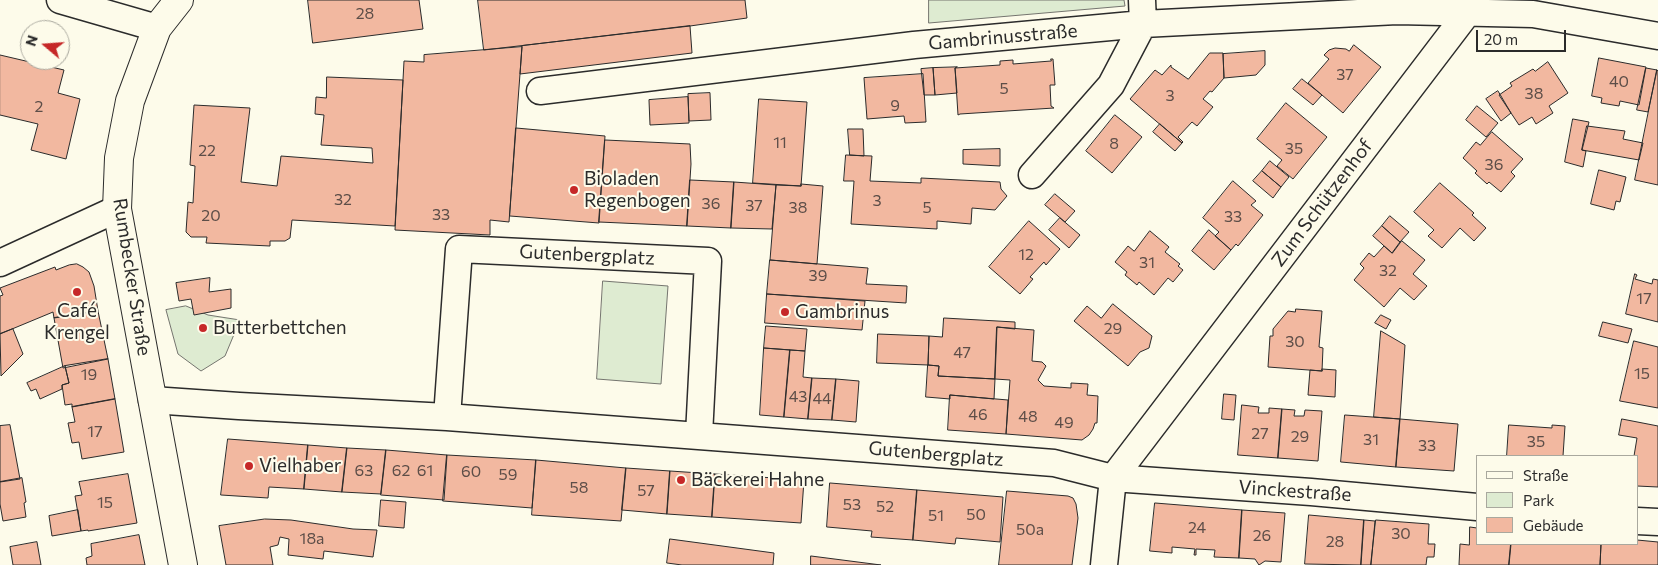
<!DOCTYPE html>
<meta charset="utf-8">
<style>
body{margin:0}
#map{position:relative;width:1658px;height:565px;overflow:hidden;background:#fdfbea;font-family:Commissioner,sans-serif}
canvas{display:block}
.legend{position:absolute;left:1476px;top:455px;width:162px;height:90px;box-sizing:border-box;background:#fdfbea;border:1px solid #a9a89e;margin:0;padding:6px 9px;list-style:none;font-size:15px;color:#2b2b2b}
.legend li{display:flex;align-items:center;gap:10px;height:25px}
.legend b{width:25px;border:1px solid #a9a89e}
.north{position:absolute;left:20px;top:20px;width:50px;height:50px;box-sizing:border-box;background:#fdfbea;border:1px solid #a9a89e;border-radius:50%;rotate:288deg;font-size:14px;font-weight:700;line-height:20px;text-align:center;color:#2b2b2b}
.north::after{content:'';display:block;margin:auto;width:18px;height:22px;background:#c62828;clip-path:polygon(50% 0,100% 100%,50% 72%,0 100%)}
.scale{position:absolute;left:1476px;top:30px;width:90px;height:22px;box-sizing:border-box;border:2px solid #2b2b2b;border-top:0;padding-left:6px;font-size:15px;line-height:18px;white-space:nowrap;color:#2b2b2b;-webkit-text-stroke:4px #fdfbea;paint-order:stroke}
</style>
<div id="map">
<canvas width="1658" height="565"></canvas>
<ul class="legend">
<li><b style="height:6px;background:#fdfbea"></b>Straße</li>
<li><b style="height:14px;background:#deebd1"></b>Park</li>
<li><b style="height:14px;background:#f2b8a0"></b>Gebäude</li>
</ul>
<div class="north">N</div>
<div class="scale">20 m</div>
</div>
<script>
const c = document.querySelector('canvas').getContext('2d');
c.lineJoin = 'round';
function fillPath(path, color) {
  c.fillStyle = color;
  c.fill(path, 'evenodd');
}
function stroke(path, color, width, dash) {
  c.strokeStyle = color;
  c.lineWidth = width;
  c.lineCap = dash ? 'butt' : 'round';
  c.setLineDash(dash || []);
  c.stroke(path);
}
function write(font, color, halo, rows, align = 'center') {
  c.font = font + ' Commissioner,sans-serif';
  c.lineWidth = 4;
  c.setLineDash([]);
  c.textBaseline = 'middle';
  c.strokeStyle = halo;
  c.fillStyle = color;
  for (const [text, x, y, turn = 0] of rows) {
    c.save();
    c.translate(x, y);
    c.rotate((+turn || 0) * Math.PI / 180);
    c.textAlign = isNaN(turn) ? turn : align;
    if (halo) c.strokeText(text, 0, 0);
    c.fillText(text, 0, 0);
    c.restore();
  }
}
const green = new Path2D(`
 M929,0H1124L1125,6L929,23Z
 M603,281L668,286L661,384L597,379Z
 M186,306L208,315L240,320L225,356L201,371L178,354L166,310Z`);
fillPath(green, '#deebd1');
stroke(green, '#74746e', 1);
const building = new Path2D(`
 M308,0H419L423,29L313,43Z
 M478,0H745L747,18L690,26L484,50Z
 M690,26L692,53L520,74L522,46Z
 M1354,45L1381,67L1343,113L1308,83L1329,59L1324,55L1329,50L1335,48L1346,49L1349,51Z
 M522,47L509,222L490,220V235L395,230L404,61L424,62V55Z
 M1265,51V65L1256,75L1224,78L1223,54Z
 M1210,53H1223L1224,78L1212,92L1210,91L1203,99L1213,107L1197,126L1192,122L1178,137L1183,142L1182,143L1130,99L1155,70L1162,75L1171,65V67L1188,79Z
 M0,55L64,70L58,93L80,99L66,159L31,150L38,124L0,115Z
 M1599,58L1646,67L1639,105L1620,101L1619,106L1601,103L1602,98L1592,96Z
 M1051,59H1053L1055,85H1050L1051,106L1054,108L960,114L958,115L955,68L1000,65V61L1013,60V64L1051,61Z
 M1548,62L1568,93L1549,106L1553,113L1536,124L1532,117L1519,125L1499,95L1512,86L1510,83L1533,69L1535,71Z
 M957,67L955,68L957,93L935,95L933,68Z
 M933,68L935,95H924L921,69Z
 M1646,68L1657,70L1648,112L1637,110Z
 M1657,70L1658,71V185L1635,180Z
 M923,74L926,122L905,123L904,116L867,119L864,78Z
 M327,77L403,80L395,226L292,220L290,238L285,241H270V246L206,243L207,237H191L186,232L188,202L193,203L195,166L190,165L194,105L250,108L241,182L277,186L281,156L373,163L372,148L321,145L324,115L315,114L316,97L326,98Z
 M1302,79L1322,95L1313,105L1293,89Z
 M1498,91L1511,113L1501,121L1486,99Z
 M710,93L711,120L689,121L688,94Z
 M688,97L689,123L650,125L649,100Z
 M759,99L807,102L801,186L753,183Z
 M1286,103L1327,137L1293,179L1277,166L1282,160L1257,139Z
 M1477,106L1498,123L1486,137L1466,120Z
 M1115,115L1142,137L1112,173L1086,151Z
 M1573,119L1589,122L1582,150L1586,151L1583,167L1565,162Z
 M1160,124L1182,143L1175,151L1153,132Z
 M1587,126L1625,131L1623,139L1643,143L1639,160L1582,150Z
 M516,128L605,136L599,223L510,216Z
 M848,129H863L864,156L850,155Z
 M1492,132L1523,159L1511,172L1515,176L1501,192L1489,182L1487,184L1475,173L1477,171L1463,158L1476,142L1480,145Z
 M605,140L690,144L691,164L687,226L599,222Z
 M1000,149V166L963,164V150Z
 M846,155L872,156L870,181L921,183V178L1000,182L1001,189L1007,196L995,210L972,208L971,224L937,221V229L851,224L854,181H844Z
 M1270,161L1289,177L1281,187L1262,171Z
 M1599,170L1626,177L1620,202L1616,201L1614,210L1591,204Z
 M1262,171L1281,187L1273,198L1253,181Z
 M690,180L734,182L731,228L687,226Z
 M1233,181L1256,201L1251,205L1263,215L1238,246L1236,244L1231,250L1215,236L1219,232L1203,218Z
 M734,182L776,185L772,229L731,228Z
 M1440,183L1474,213L1472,215L1486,228L1474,241L1460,228L1442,248L1428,236L1434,230L1414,212Z
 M801,184L823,186L817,264L770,260L776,185L801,186Z
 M1055,194L1075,211L1065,222L1045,205Z
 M1390,216L1409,232L1400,242L1382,226Z
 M1060,218L1080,235L1069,248L1049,230Z
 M1029,221L1060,249L1046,265L1044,262L1030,277L1033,279L1020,294L989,267Z
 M1382,226L1400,242L1392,253L1373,236Z
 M1209,230L1231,250L1214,270L1192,251Z
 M1150,231L1169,247L1165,252L1180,264L1178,266L1183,270L1173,282L1168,278L1154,295L1139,282L1137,285L1125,275L1127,272L1115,262L1128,246L1134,251Z
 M1402,241L1425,260L1413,274L1427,286L1414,300L1400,288L1384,307L1354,280L1364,268L1360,264L1369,253L1374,257L1384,246L1392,253Z
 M770,260L868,268L866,284L907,286L906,303L767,294Z
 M77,264L83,267L89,272L94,286L98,311L54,318L53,312L0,334V296L3,295L0,288L55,267L56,270L69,265Z
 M1635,274L1637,275L1635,279L1652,284L1653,279L1658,280V322L1626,314Z
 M210,278L209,292L231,289V308L194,315L191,299L179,301L176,283Z
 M767,294L865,301L862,330L765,323Z
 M1113,304L1152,336L1149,348L1140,352L1128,366L1074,321L1087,306L1101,318Z
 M1296,309L1322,311L1319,347L1323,348L1322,371L1268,367L1270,336H1273V329L1288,311L1295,312Z
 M98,311L108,359L63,368L54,318Z
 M1381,315L1391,320L1386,329L1375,323Z
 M944,318L1015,322V329L997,327L995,379L938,376L939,366L928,365L929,336L942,337Z
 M1603,322L1632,329L1628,343L1599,336Z
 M766,326L807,329L805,351L764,348Z
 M997,327L1034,330L1032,361L1042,362L1046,366L1038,380L1044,386L1071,388V383L1088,384L1087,395L1098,396L1097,423H1095L1093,429L1089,435L1082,440L1006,434L1010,380L995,379Z
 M13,329L23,354L1,376L0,334Z
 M1381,331L1405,345L1400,419L1374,417Z
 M878,334L929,336L928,365L877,363Z
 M1634,341L1658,347V408L1620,401Z
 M764,348L790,350L784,417L760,415Z
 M790,350L805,351L803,377L812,378L808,419L784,417Z
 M108,359L115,399L72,407V404L65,405L62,385L69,383L65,366Z
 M928,365L939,366L938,376L995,379L994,399L950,395V399L926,397Z
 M65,366L69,383L62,385V389L40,399L36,389L31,391L27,383Z
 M1322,369L1336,370L1335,397L1308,395L1310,370L1322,371Z
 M812,378L836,379L832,420L808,419Z
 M836,379L859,381L856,422L832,420Z
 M1224,394L1236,395L1234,420L1222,419Z
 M950,395L1008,400L1006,434L948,430Z
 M115,399L124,452L82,459L79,442L72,443L68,423L75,422L72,407Z
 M1242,405L1259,407L1258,413H1269V408L1282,409L1278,458L1238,455Z
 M1282,409L1295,410L1294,416H1304L1305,410L1322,411L1318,461L1278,458Z
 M1345,415L1400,419L1396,467L1341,462Z
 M1400,419L1458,424L1454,471L1396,467Z
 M1622,419L1658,426V487L1637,486V456H1634L1637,438L1619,435Z
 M10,425L20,479L0,482V426Z
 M1509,425L1552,428V425L1565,426L1563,456H1507Z
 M228,439L308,445L304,489L269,487L268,498L221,495Z
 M308,445L347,448L342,492L304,489Z
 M347,448L386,450L381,494L342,492Z
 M386,450L447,455L444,500L381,495Z
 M447,455L536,460L532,508L443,501Z
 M536,460L626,468L621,521L532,515Z
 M626,468L670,471L667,514L622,510Z
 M670,471L715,474L712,517L667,514Z
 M128,474L137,523L88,531V530L81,531L75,496L82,495L79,482Z
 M715,474L804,480L801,523L712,517Z
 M22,478L26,502L24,503L26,517L3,521L0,504V482Z
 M830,483L917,490L913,540L871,537L872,531L827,527Z
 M917,490L1003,497L1000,542L956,538L955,544L913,540Z
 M1007,491L1068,496L1073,498L1076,504L1078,518L1072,565H999Z
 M381,500L406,502L404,528L379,526Z
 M1155,503L1242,510L1239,558L1214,557L1215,550L1196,549V555H1194L1195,549L1172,547V553L1150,551Z
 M78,510L81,531L52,536L49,516Z
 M1242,510L1285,513L1281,562L1265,561L1259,565L1255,559L1239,558Z
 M1309,515L1364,520L1361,565L1305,564Z
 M265,519L291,520L353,529L377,530L373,557L324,551L323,559L288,555L289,539L280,537L278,545L270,547L273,565H226L219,526Z
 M1364,520L1375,521L1371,565H1361Z
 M1376,520L1429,524L1428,544H1435L1434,557H1427L1426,565H1371Z
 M1470,527L1477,528V544H1511L1509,565H1459L1460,544L1469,545Z
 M139,535L145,565H87L86,558L92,556L91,544Z
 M670,539L774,553L773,565H682L667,563Z
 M1637,540L1658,542V565H1600L1601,544H1637Z
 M37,542L41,565H13L10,547Z
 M1511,544H1601L1600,565H1509Z
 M811,556L881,565H811Z`);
fillPath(building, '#f2b8a0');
stroke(building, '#2b2b2b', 1);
const street = new Path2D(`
 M60,0L157,28
 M540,91L914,45L1143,24L1397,11L1533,14L1658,36
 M1032,175L1111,85L1143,24L1142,0
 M0,263L117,209
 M152,400L239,406L447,417L977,457L1054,463L1113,478L1311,492L1477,507
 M447,417L459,249L708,261L699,435
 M1637,521L1658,522
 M1104,565L1113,478L1468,12`);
const secondary = new Path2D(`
 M179,0L157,28L130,101L119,158L117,209L183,565`);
stroke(street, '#2b2b2b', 29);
stroke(secondary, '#2b2b2b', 30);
stroke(street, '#fdfbea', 26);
stroke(secondary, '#fdfbea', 28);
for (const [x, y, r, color] of [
 [574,190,5,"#c62828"],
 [77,292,5,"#c62828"],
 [785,312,5,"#c62828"],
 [203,328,5,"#c62828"],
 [249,466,5,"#c62828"],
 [681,480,5,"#c62828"]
]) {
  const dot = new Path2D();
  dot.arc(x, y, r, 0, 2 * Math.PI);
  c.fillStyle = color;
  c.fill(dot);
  stroke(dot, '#fdfbea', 2);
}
write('16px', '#5d4e48', null, [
 ["28",365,14],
 ["37",1345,75],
 ["40",1619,82],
 ["5",1004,89],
 ["38",1534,94],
 ["3",1170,96],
 ["9",895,106],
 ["2",39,107],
 ["11",780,143],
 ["8",1114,144],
 ["35",1294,149],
 ["22",207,151],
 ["36",1494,165],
 ["32",343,200],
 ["3",877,201],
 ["36",711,204],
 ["37",754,206],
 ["38",798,208],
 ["5",927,208],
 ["33",441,215],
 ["20",211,216],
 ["33",1233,217],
 ["12",1026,255],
 ["31",1147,263],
 ["32",1388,271],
 ["39",818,276],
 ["17",1644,299],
 ["29",1113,329],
 ["30",1295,342],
 ["47",962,353],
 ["15",1642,374],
 ["19",89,375],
 ["43",798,397],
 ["44",822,399],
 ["46",978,415],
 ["48",1028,417],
 ["49",1064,423],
 ["17",95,432],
 ["27",1260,434],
 ["29",1300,437],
 ["31",1371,440],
 ["35",1536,442],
 ["33",1427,446],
 ["63",364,471],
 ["62",401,471],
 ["61",425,471],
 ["60",471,472],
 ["59",508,475],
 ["58",579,488],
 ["57",646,491],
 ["15",105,503],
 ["53",852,505],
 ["52",885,507],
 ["50",976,515],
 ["51",936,516],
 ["24",1197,528],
 ["50a",1030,530],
 ["30",1401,534],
 ["26",1262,536],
 ["18a",312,539],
 ["28",1335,542]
]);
write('19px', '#2b2b2b', '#fdfbea', [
 ["Gambrinusstraße",1003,37,-5],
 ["Zum Schützenhof",1322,203,-53],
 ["Gutenbergplatz",587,255,3],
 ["Rumbecker Straße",132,277,81],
 ["Gutenbergplatz",936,454,5],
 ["Vinckestraße",1295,491,4]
]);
write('19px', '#2b2b2b', '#fdfbea', [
 ["Bioladen",584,179],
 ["Regenbogen",584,201],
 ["Café",77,311,"center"],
 ["Krengel",77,333,"center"],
 ["Gambrinus",795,312],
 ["Butterbettchen",213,328],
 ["Vielhaber",259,466],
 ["Bäckerei Hahne",691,480]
], 'left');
</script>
